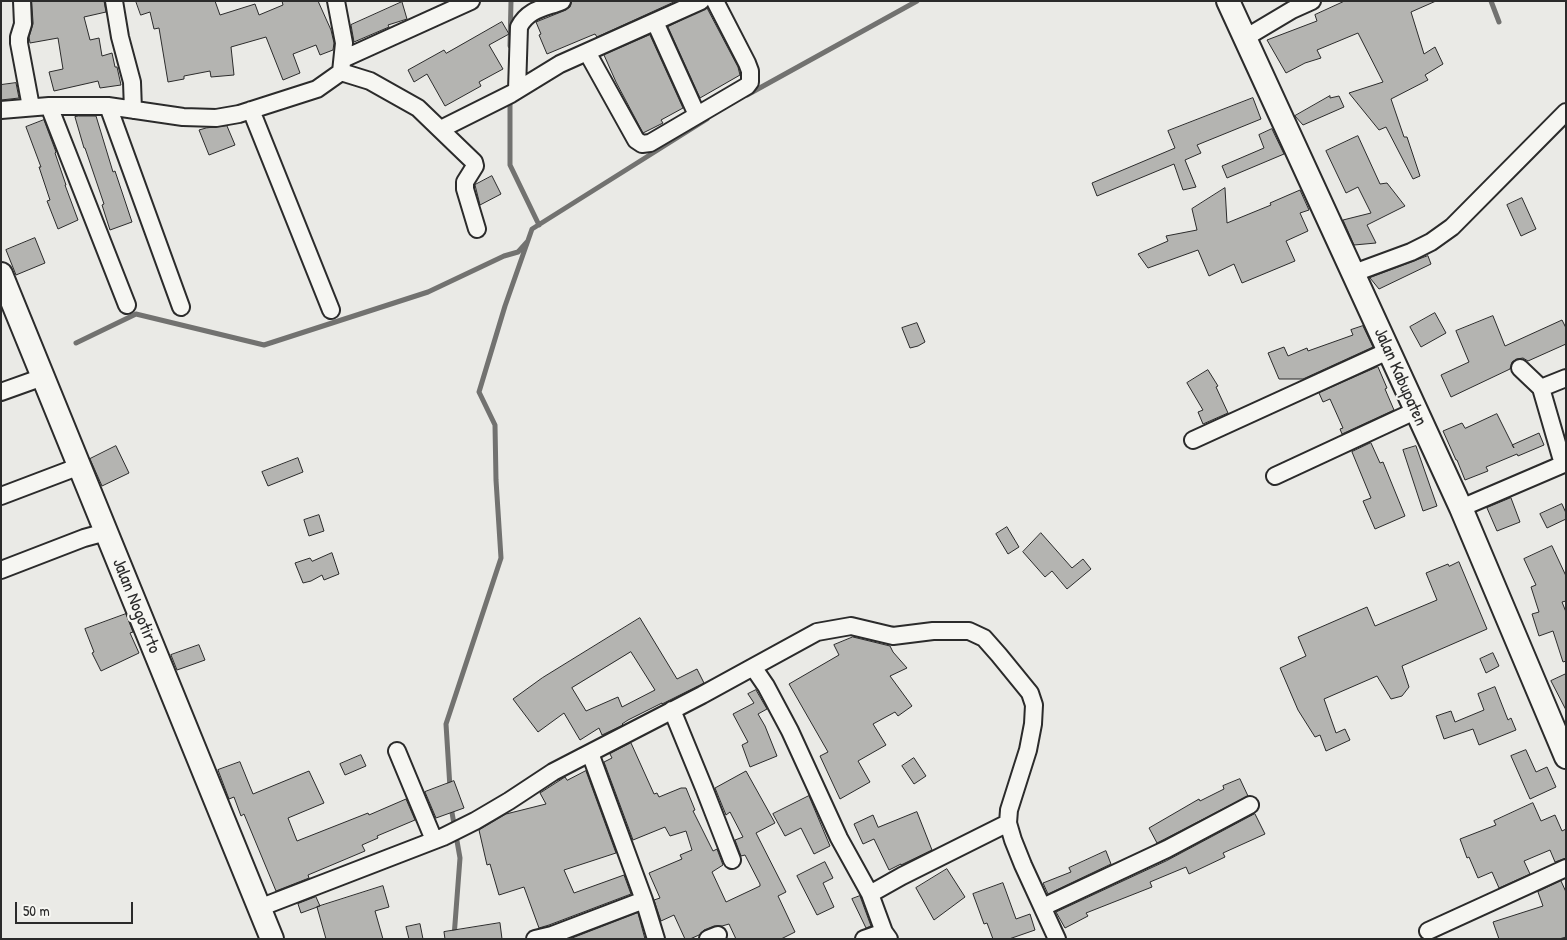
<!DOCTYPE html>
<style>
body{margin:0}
#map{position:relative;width:1567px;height:940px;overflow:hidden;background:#eaeae6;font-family:"Patrick Hand",sans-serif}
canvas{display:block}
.frame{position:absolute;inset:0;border:2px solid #2b2b2b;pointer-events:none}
.scale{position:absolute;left:15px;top:902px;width:118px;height:22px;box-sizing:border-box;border:2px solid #2b2b2b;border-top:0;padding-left:6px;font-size:15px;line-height:18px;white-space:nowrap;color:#2b2b2b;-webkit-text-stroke:4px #f6f6f2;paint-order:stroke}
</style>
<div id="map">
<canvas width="1567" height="940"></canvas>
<div class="frame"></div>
<div class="scale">50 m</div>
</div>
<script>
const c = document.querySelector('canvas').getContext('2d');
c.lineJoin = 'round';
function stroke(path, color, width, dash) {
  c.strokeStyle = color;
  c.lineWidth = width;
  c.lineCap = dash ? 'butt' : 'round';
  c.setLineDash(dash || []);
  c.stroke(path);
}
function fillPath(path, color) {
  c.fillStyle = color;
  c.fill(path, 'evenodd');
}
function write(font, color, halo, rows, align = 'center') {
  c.font = font + ' "Patrick Hand",sans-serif';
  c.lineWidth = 4.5;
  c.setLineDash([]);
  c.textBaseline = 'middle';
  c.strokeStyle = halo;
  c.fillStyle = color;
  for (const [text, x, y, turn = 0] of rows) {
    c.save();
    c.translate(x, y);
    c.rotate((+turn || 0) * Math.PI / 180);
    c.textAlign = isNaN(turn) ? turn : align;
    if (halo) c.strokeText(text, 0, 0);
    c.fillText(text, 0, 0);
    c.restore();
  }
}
stroke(new Path2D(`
 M1491,1L1499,22
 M510,46L511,1
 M747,95L917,1
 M510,97V165L539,225
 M76,343L136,314L264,345L428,292L504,256L518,252L527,242
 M450,788L446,724L501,558L496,480L495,425L479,392L505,306L532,229L707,119
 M451,807L460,858L454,937`), '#727270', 5);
const building = new Path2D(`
 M32,1H104L106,12L84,17L90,40L99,38L102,56L112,53L115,67H117L121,85L100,88L98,81L54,91L49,72L63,69L58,38L30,43L29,37L33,24Z
 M136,1H215L220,15L255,4L259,15L283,5L282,1H318L331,30L334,43L333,50L320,55L316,45L293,54L300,73L283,80L266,37L231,47L234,75L211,77L210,71L184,76V79L168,82L159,28L154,29L150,12L141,15Z
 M572,1H676L597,37L595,34L590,36L547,54L539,35L541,34L536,22L566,10L570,7Z
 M1345,1H1436L1411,12L1424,54L1435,47L1443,64L1425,75L1428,80L1391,99L1404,137H1407L1420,176L1413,179L1386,127L1379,130L1349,93L1383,82L1358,33L1317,50L1321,58L1305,63L1286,73L1267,40L1317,21L1315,15Z
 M402,2L407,19L388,25L389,27L354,42L351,25Z
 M707,8L738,67L740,75L700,98L668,27Z
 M502,22L509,34L489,45L503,69L479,82L481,86L445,106L427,74L414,82L408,70L444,50L446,53Z
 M650,35L683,108L661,120L663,123L643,133L616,82L604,55Z
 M16,83L19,98L1,100V85Z
 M1330,96V98L1339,96L1344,107L1303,125L1295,116Z
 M1253,98L1261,119L1197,145L1201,153L1185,160L1196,187L1183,190L1174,164L1097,196L1092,183L1175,148L1168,131Z
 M79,116H96L113,172L115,171L132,222L110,230L102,205L104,204L85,148H84L75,117Z
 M44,120L56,152L55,153L66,185H65L78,220L58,229L47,201L50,200L39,167H41L26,127Z
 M227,126L235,145L209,155L199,130L206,128Z
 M1272,129L1284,154L1227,178L1222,166L1264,148L1259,135Z
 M1358,136L1380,184L1387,183L1405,206L1367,225L1376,243L1354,245L1343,220L1371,213L1358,187L1346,193L1326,151Z
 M492,176L501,194L480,205L475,185Z
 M1225,188L1227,223L1271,205L1270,203L1300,190L1309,210L1300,213L1308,231L1286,241L1295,261L1242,283L1234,264L1209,276L1198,250L1148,268L1138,254L1168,241L1166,236L1197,230L1192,209Z
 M1522,198L1536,229L1521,236L1507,205Z
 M35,238L45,263L16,275L6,250Z
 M1428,256L1431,264L1379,289L1370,278Z
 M1435,313L1446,333L1421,347L1410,327Z
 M1493,316L1505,346L1562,320L1566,328V344L1528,361L1523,358L1517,359L1512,362L1510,369L1451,397L1441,375L1469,362L1456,331Z
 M917,323L925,342L918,346L910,348L902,328Z
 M1363,326L1373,347L1303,379H1279L1268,353L1284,347L1288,356L1307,348L1308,351L1353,335L1351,330Z
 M1378,367L1387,388L1385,389L1394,410L1342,434L1340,429L1343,428L1330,399L1323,402L1319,393Z
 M1208,370L1218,386L1216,387L1228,413L1203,424L1198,412L1203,410L1187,383Z
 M1497,414L1514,448L1512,445L1539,433L1544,445L1518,456L1517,454L1486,467L1488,471L1465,480L1457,460H1456L1443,431L1462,423L1465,428Z
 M1371,443L1380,463L1383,462L1405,516L1375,529L1363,501L1371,498L1352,452Z
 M116,446L129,473L102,486L90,459Z
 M1416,446L1437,506L1423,511L1403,450Z
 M298,458L303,472L268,486L262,472Z
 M1511,498L1520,522L1497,531L1487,508Z
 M1562,504L1566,513V519L1547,528L1540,514Z
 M319,515L324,531L309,536L304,520Z
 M1007,527L1019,547L1008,554L996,534Z
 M1041,533L1072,568L1083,559L1091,569L1067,589L1052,571L1045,577L1023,552Z
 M1552,546L1566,576V601L1562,602L1566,612V661L1563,662L1553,631L1539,636L1532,614L1539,612L1531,587L1536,585L1524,559Z
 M332,553L339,574L324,580L322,575L311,581L303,583L295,563L310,558L312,561Z
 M1459,562L1487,629L1402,666L1409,687L1402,696L1391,699L1377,676L1324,699L1336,733L1345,729L1350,740L1326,751L1320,735L1315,737L1298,710L1280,668L1306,656L1298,637L1367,607L1375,626L1437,600L1426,573L1448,564L1449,566Z
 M126,614L133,632L130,633L139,653L101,671L92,653L94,652L85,629Z
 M640,618L677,679L697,669L704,683L662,704V703L628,720L622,724L623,725L602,735L599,728L580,740L564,713L538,732L513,699L542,678ZM631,652L655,690L622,707L618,697L586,711L572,688Z
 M853,637L890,646L893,652L907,668L890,676L912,706L898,716L895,712L873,724L886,745L858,761L870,782L840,799L820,756L828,752L789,684L839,655L834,645Z
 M199,645L205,660L177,670L171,655Z
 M1493,653L1499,666L1486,673L1480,659Z
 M1566,674V710L1551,681Z
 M1495,687L1508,720L1511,718L1516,730L1479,745L1473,729L1444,739L1436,716L1451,711L1455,722L1484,710L1478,694Z
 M756,690L767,709L758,714L765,726L777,756L750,767L742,745L748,742L733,714L754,703L748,694Z
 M631,743L654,794L657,793L659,797L681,788H686L695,810L693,811L713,851L717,849L723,865L712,872L726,902L760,886V884L745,855L741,856L735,840L743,837L730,812L726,815L715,788L746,771L775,823L756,833L786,892L778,896L795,932L781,939H736L729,924L722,926H714L704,930L699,935L690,939H685L674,915L661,921L654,900L660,898L649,873L682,859L680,855L692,850L686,831L670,836L665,827L633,840L604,762L612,758L610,754Z
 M1526,750L1536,772L1547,767L1556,787L1530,799L1511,756Z
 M361,755L366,766L345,775L340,764Z
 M914,758L926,776L914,784L902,766Z
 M240,762L253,794L309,771L324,803L288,818L297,841L368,813L369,815L406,799L415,820L377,836L378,838L362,845L365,851L308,875L309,878L276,891L244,814L241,816L234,797L229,799L218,770Z
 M586,771L616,853L564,870L574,893L624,875L631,894L549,925L539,928L524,887L499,895L490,864L487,865L479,830L506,814L546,804L540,793L565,777L567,780Z
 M1240,779L1248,796L1157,843L1149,828L1199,799L1200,801L1224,789L1223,786Z
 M454,781L464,808L436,818L425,792Z
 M809,796L830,846L814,854L801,828L785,836L773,814Z
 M1533,803L1541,821L1555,815L1562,831L1566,829V858L1555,862L1550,850L1524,861L1530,874L1499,888L1492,872L1478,878L1469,857L1467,858L1460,839L1496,825L1494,821Z
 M917,812L932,850L901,865V864L889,870L874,839L863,844L854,824L873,815L878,827Z
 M1255,814L1265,834L1223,853L1225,857L1189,874L1186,867L1150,882L1152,887L1086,913L1088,916L1065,928L1056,912L1166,861Z
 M1106,851L1111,864L1048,894L1043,883L1071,872L1069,868Z
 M825,862L833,878L823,883L834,907L817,915L797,876Z
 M947,869L965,897L934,920L916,888Z
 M1561,881L1566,892V937L1559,939H1499L1493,922L1543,906L1538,892Z
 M1003,883L1016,919L1030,914L1035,930L1009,939H993L987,923L984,924L973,894Z
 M383,886L389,907L375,911L383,939H326L317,907Z
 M860,896L871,926L866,928L852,899Z
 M316,897L320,906L301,913L298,904Z
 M638,913L645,939H570Z
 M500,923L502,939H445L444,932Z
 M420,924L423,939H409L406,927Z`);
fillPath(building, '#b4b4b1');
stroke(building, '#2b2b2b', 1);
const street = new Path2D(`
 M22,1L23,24L19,37V43L31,107
 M114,1L120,37L132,82L133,110
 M655,22L697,115
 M1245,38L1292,10L1312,1
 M587,52L636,140L642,144L650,143L747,86L750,82V71L747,63L715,1
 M343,59L471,1
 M341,72L370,81L418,108L474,162L475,166L465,182V189L477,229
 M517,90L519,27C528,9 545,8 562,1
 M49,106L127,305
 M108,106L181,307
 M1,110L49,106H108L183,117L216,118L239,114L317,89L341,72L344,43L336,1
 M251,110L331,310
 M441,129L511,94L560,64L701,1
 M1354,273L1411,252L1431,242L1452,227L1566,112
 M1520,368L1541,388
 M1,392L43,377
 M1193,440L1388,351
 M1563,464L1541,388L1566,378
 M1275,476L1415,411
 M1,496L80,466
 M1461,508L1566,463
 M1,570L84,538L106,532
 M753,667L766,686L790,731L839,838L870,894L884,932L889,939
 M672,710L704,788L732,860
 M397,751L434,840
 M590,753L644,900L656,939
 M870,894L902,876L1008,823
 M1043,907L1167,849L1250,805
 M259,908L443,837L475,821L509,801L553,772L702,695L817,632L851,626L893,636L933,631H969L984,638L999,655L1030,693L1034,705L1033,724L1028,750L1009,810L1008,823L1013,840L1023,865L1057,939
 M1428,931L1566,868
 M535,939L552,935L644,900
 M708,939L718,935
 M864,939L884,932`);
const secondary = new Path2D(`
 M1228,1L1461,508L1566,757
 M1,274L272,939`);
stroke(street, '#2b2b2b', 20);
stroke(secondary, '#2b2b2b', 26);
stroke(street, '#f6f6f2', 16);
stroke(secondary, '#f6f6f2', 22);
write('18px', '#2b2b2b', '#f6f6f2', [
 ["Jalan Kabupaten",1400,377,66],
 ["Jalan Nogotirto",136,606,68]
]);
</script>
